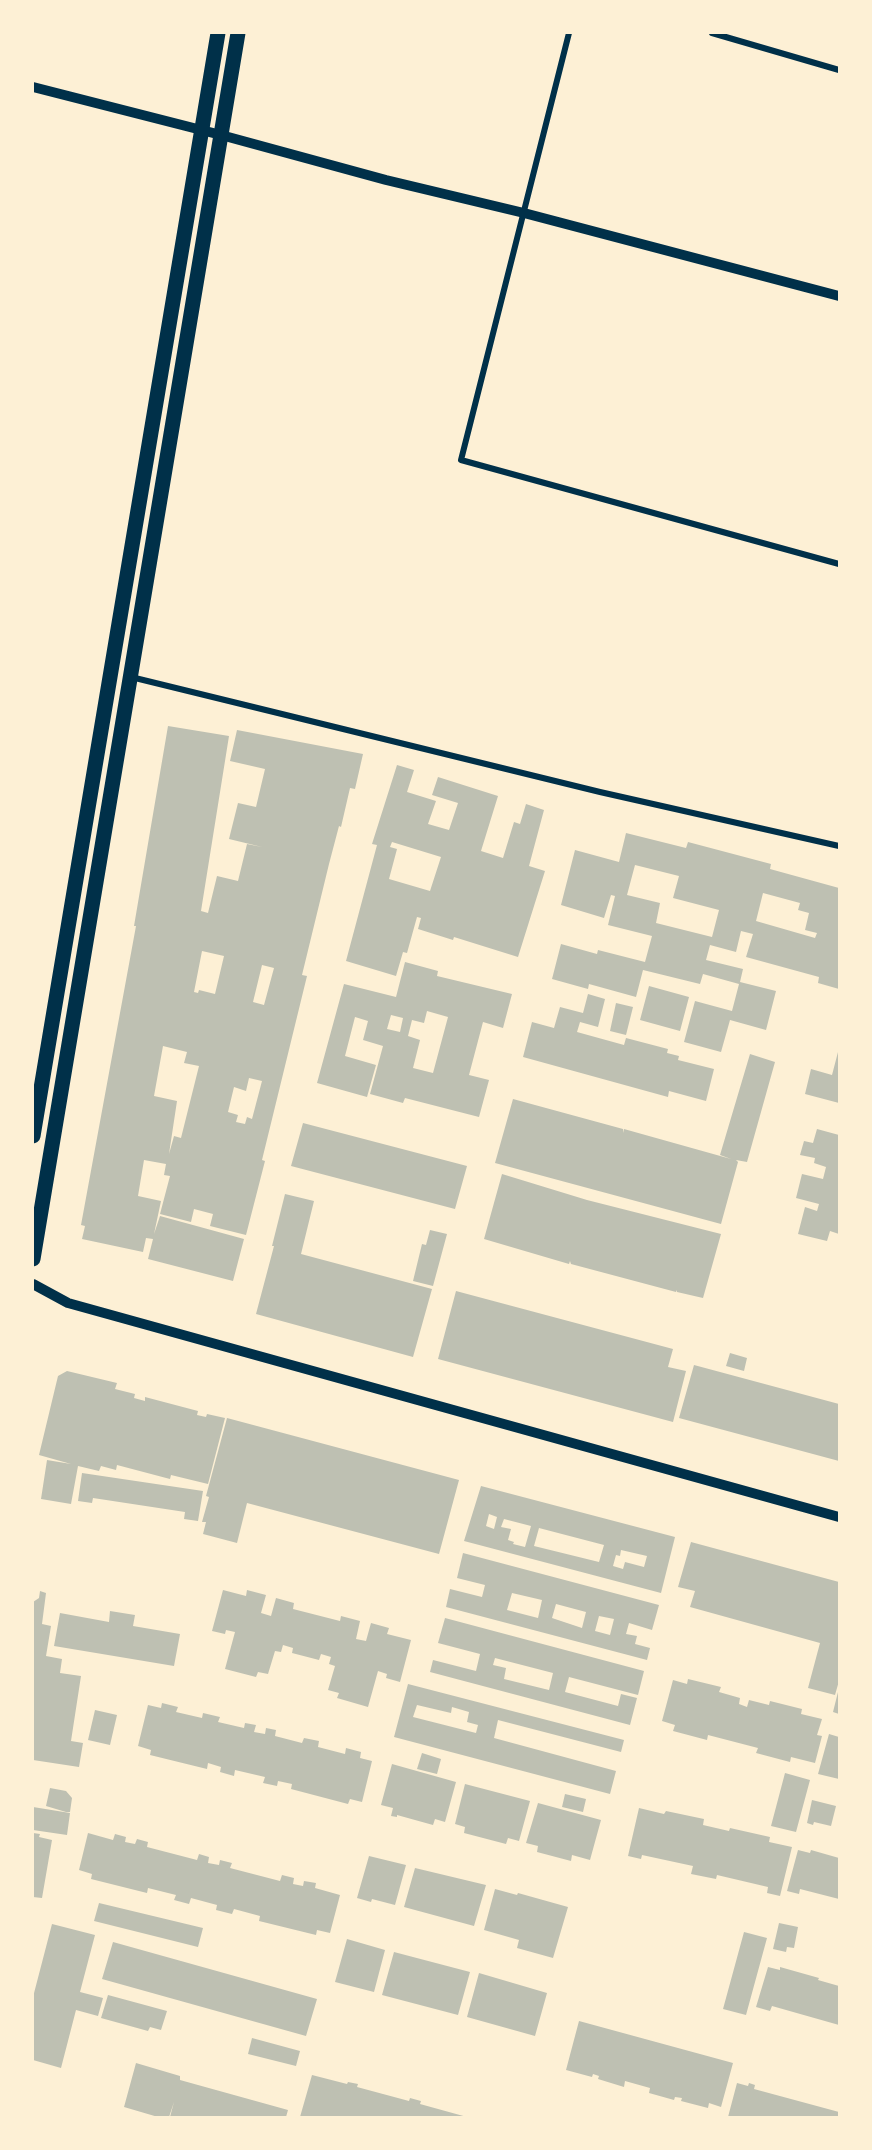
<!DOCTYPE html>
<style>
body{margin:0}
#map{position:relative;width:872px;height:2150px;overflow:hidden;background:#fdf0d5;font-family:Lato,sans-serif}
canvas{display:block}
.frame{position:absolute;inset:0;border:34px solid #fdf0d5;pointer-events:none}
</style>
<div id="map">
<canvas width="872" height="2150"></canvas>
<div class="frame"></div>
</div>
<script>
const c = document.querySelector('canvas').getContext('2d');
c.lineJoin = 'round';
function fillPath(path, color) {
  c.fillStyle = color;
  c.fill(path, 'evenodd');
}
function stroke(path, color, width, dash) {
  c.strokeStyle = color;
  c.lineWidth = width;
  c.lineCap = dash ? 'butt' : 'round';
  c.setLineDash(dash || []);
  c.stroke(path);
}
fillPath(new Path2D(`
 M168,726L229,736L201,911L208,913L217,876L238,881L247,844L262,847L229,839L238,803L256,807L265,769L230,761L237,730L363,754L355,789L350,788L341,827L339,826L329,864L302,975L307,976L262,1160L265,1161L246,1235L210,1226L213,1214L194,1209L191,1222L160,1214L170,1176L164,1175L166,1164L144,1160L138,1196L161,1201L154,1234L160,1216L244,1239L233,1281L148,1259L153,1239L146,1238L143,1252L82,1239L85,1226L81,1225L136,926H134ZM202,951L224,956L215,994L199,990L198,993L194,992ZM262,965L274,968L264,1005L253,1002ZM163,1046L187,1052L184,1063L199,1066L181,1138L174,1136L169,1154L177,1101L154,1096ZM249,1078L262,1081L252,1119L247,1117L245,1124L236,1122L238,1115L228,1112L234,1087L246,1091Z
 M397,765L414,770L407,792L436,801L428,824L449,830L458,803L432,795L438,777L498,796L481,851L503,858L514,822L520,824L526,804L544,810L529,866L545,871L518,957L454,937L453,940L418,929L421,918L417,917L407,953L403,952L396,976L346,961L377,845L372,844ZM392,842L441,857L430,891L389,879L397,849L390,847Z
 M626,833L686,848L688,842L771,864L770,869L839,888V989L818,983L819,977L746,957L753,934L741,931L736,952L710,945L706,960L743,969L740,982L776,991L766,1030L730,1020L721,1052L684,1042L695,1001L732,1011L739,984L703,974L700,984L643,970L636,997L589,984L588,989L552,979L561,944L597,954L598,950L645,962L652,936L608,925L615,896L611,895L604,918L561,905L575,850L619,862ZM635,865L679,876L673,898L719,910L712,937L656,923L660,903L627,895ZM763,893L800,903L798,910L809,913L805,930L817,933L815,938L756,921Z
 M405,962L438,971L437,976L512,994L503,1028L483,1022L469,1075L489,1080L479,1117L405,1098L403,1103L370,1094L383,1046L363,1040L368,1021L355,1017L345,1056L376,1065L367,1097L317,1083L344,984L396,997ZM427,1011L448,1017L433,1073L413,1068L420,1040L408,1036L412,1020L424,1023ZM391,1015L403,1018L400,1032L387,1029Z
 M649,986L689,997L680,1031L640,1020Z
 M588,994L605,999L598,1027L580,1022L577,1032L624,1045L626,1038L668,1049L667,1053L679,1056L678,1060L714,1069L706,1101L669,1091L668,1097L523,1057L532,1022L554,1028L560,1007L583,1013Z
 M616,1003L633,1007L626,1035L610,1031Z
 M838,1052L839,1103L805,1094L811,1069L832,1075Z
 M750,1054L775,1062L747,1162L736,1160L738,1162L721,1224L495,1163L513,1099L623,1129V1133L624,1129L731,1159L720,1155Z
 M303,1123L467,1166L455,1209L291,1166Z
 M817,1129L839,1135V1234L830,1231L827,1241L798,1234L805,1207L817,1211L819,1204L796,1198L802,1174L823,1179L826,1167L814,1163L815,1158L800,1155L804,1141L813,1143Z
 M502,1174L587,1200L721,1234L703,1298L677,1292V1290L676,1292L571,1264L570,1261L569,1264L484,1239Z
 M285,1194L314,1201L301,1254L432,1289L413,1357L256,1314L274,1246H272Z
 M430,1230L447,1234L433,1286L413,1281L422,1244L426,1245Z
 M456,1291L673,1349L668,1367L686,1371L673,1422L438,1359Z
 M730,1353L747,1358L744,1371L726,1366Z
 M694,1365L839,1404V1461L679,1418Z
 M67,1371L117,1383L115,1389L135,1394L134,1398L145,1401V1397L198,1411L197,1415L206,1417L207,1414L225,1418L208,1484L171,1475L170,1479L117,1465L116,1470L101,1466L99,1471L78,1466L71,1504L41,1499L47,1460L71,1464L39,1455L58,1376Z
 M227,1418L459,1480L439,1554L247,1503L237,1543L203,1534L206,1522H202L209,1497L206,1496Z
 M82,1473L203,1491L198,1521L184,1519L185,1512L93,1498L92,1503L78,1501Z
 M481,1486L675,1537L661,1593L464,1541ZM489,1514L497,1517L494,1529L486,1526ZM504,1519L531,1526L525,1547L513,1544L514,1542L508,1540L511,1529L501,1527ZM539,1528L604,1545L599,1562L534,1546ZM621,1550L647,1556L644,1567L625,1562L623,1569L613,1566L616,1555L620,1556Z
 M691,1542L839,1582V1681L835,1695L808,1688L820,1643L690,1607L695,1591L678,1587Z
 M463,1553L659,1605L652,1630L629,1623L626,1634L637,1636L635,1644L650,1648L647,1660L446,1607L450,1589L482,1597L485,1585L457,1578ZM512,1593L542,1600L538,1618L507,1610ZM556,1604L586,1612L582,1628L552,1618ZM599,1616L614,1619L610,1635L595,1631Z
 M223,1590L246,1596L247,1590L266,1595L261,1613L271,1616L276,1598L294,1603L293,1609L340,1621L341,1616L360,1621L356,1639L366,1641L371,1623L389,1628L387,1634L411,1640L400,1682L386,1678L387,1674L378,1671L368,1707L337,1698L339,1693L328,1690L335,1666L329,1664L331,1657L321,1654L319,1660L292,1653L293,1648L283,1645L281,1652L275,1651L268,1674L258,1672L256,1677L225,1669L235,1632L226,1630L225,1634L212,1631Z
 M40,1591L46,1593L42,1624L51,1626L46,1656L62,1659L60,1673L81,1676L71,1741L83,1743L79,1767L33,1760V1602L39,1598Z
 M110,1611L135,1615L133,1626L180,1634L174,1666L54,1646L60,1613L109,1622Z
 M445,1618L644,1671L638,1695L569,1677L565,1692L618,1706L621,1694L637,1698L630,1725L430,1672L433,1660L476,1671L480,1654L438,1643ZM495,1658L553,1673L549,1690L504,1679L506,1668L493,1665Z
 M688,1679L721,1687L719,1692L740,1698L739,1704L747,1707L749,1700L769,1705L770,1701L802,1709L801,1714L822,1719L817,1735L822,1736L815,1763L791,1757L790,1762L756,1753L758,1748L708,1735L707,1740L673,1731L675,1725L662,1721L673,1680L687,1684Z
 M408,1684L624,1740L621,1752L498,1720L494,1738L616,1771L610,1794L394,1737ZM417,1705L451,1713L452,1707L469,1712L467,1722L478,1725L476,1733L413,1717Z
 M838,1692H839V1714L833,1712Z
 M162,1703L178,1707L176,1712L202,1718L203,1713L220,1717L218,1722L244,1728L245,1723L256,1725L254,1732L265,1734L266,1728L276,1730L275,1736L302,1743L304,1738L319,1741L318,1747L345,1754L346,1748L361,1752L360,1758L372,1761L362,1802L350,1799L348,1804L291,1789L292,1784L278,1781L277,1786L263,1783L265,1777L235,1770L234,1776L220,1772L221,1767L208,1763L207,1769L150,1755L151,1750L138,1746L148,1705L161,1708Z
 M95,1710L117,1715L110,1745L88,1740Z
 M829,1734L839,1737V1779L818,1774Z
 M422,1753L441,1759L437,1774L417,1769Z
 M392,1764L456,1782L445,1822L435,1819L433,1825L397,1815V1817L391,1816L393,1808L381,1805Z
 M785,1773L810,1780L796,1832L771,1826Z
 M465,1784L530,1801L519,1841L508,1838L506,1844L464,1833L465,1827L455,1824Z
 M50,1788L66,1791L72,1798L70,1812H66L46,1806Z
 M565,1794L586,1799L583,1812L562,1807Z
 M812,1800L836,1806L831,1826L814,1822L813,1825L807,1823Z
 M538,1803L601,1820L590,1860L572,1855L571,1861L537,1852L538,1846L526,1843Z
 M33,1807L70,1813L67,1835L33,1830Z
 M639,1808L664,1814L666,1811L704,1819L703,1825L729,1831L730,1828L770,1837L769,1842L792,1847L780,1896L767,1893L768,1887L717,1875L716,1879L691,1874L693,1866L642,1855L641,1859L628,1856Z
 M33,1833L40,1834L39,1837L52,1840L42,1898L33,1897Z
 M88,1833L113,1840L115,1834L126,1837L125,1842L135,1844L137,1839L148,1842L147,1847L197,1860L199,1854L209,1857L208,1863L219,1865L220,1860L232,1863L230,1868L280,1881L282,1875L294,1878L293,1884L303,1886L304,1881L316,1883L315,1888L340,1895L330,1933L317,1930L316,1935L259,1921L260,1916L234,1909L232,1914L216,1910L217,1905L191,1898L189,1904L174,1900L176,1895L148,1888L147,1893L91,1879L92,1874L79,1870Z
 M798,1850L810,1853L811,1850L839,1858V1899L800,1889L799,1894L787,1891Z
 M369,1856L406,1865L395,1905L372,1899L371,1902L357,1898Z
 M415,1868L486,1885L474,1926L404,1907Z
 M495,1889L517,1895L518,1893L568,1907L553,1958L517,1948L519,1940L484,1930Z
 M99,1903L203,1928L198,1947L94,1921Z
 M779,1923L798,1927L794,1948L787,1947L786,1952L773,1949Z
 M52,1924L95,1935L80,1992L103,1998L98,2016L76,2010L61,2068L33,2060V1997Z
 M744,1932L767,1938L746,2015L723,2009Z
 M347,1939L385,1950L374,1992L335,1982Z
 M113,1942L317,1999L306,2036L102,1979Z
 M394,1952L470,1972L458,2015L382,1995Z
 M768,1967L780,1970V1967L819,1978L818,1980L839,1986V2025L772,2006L770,2011L756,2007Z
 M479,1973L547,1993L535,2036L467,2017Z
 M108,1995L167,2011L161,2030L150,2027L148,2031L101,2018Z
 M579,2021L733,2063L721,2107L709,2103L708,2108L681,2101L682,2098L675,2097L674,2100L649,2093L650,2088L625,2081L624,2087L598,2079L599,2076L593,2074L592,2077L566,2070Z
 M252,2038L300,2051L296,2066L248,2054Z
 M136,2063L180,2076V2080L288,2110L286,2117H170L174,2102L169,2117H158L124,2107Z
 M312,2075L347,2084L348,2082L358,2084L357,2087L409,2101L410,2098L421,2101L420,2104L467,2117H300Z
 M737,2083L748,2086L749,2083L755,2085L754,2089L839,2112V2117H728Z`), '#bec0b2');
stroke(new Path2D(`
 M569,33L461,460L839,564
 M712,33L839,70
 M131,677L600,792L839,846`), '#003049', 6);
stroke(new Path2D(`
 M33,87L221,135L386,180L524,213L839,296
 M33,1284L68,1303L839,1517`), '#003049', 10);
stroke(new Path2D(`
 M33,1136L218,33
 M33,1259L238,33`), '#003049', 15);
</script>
